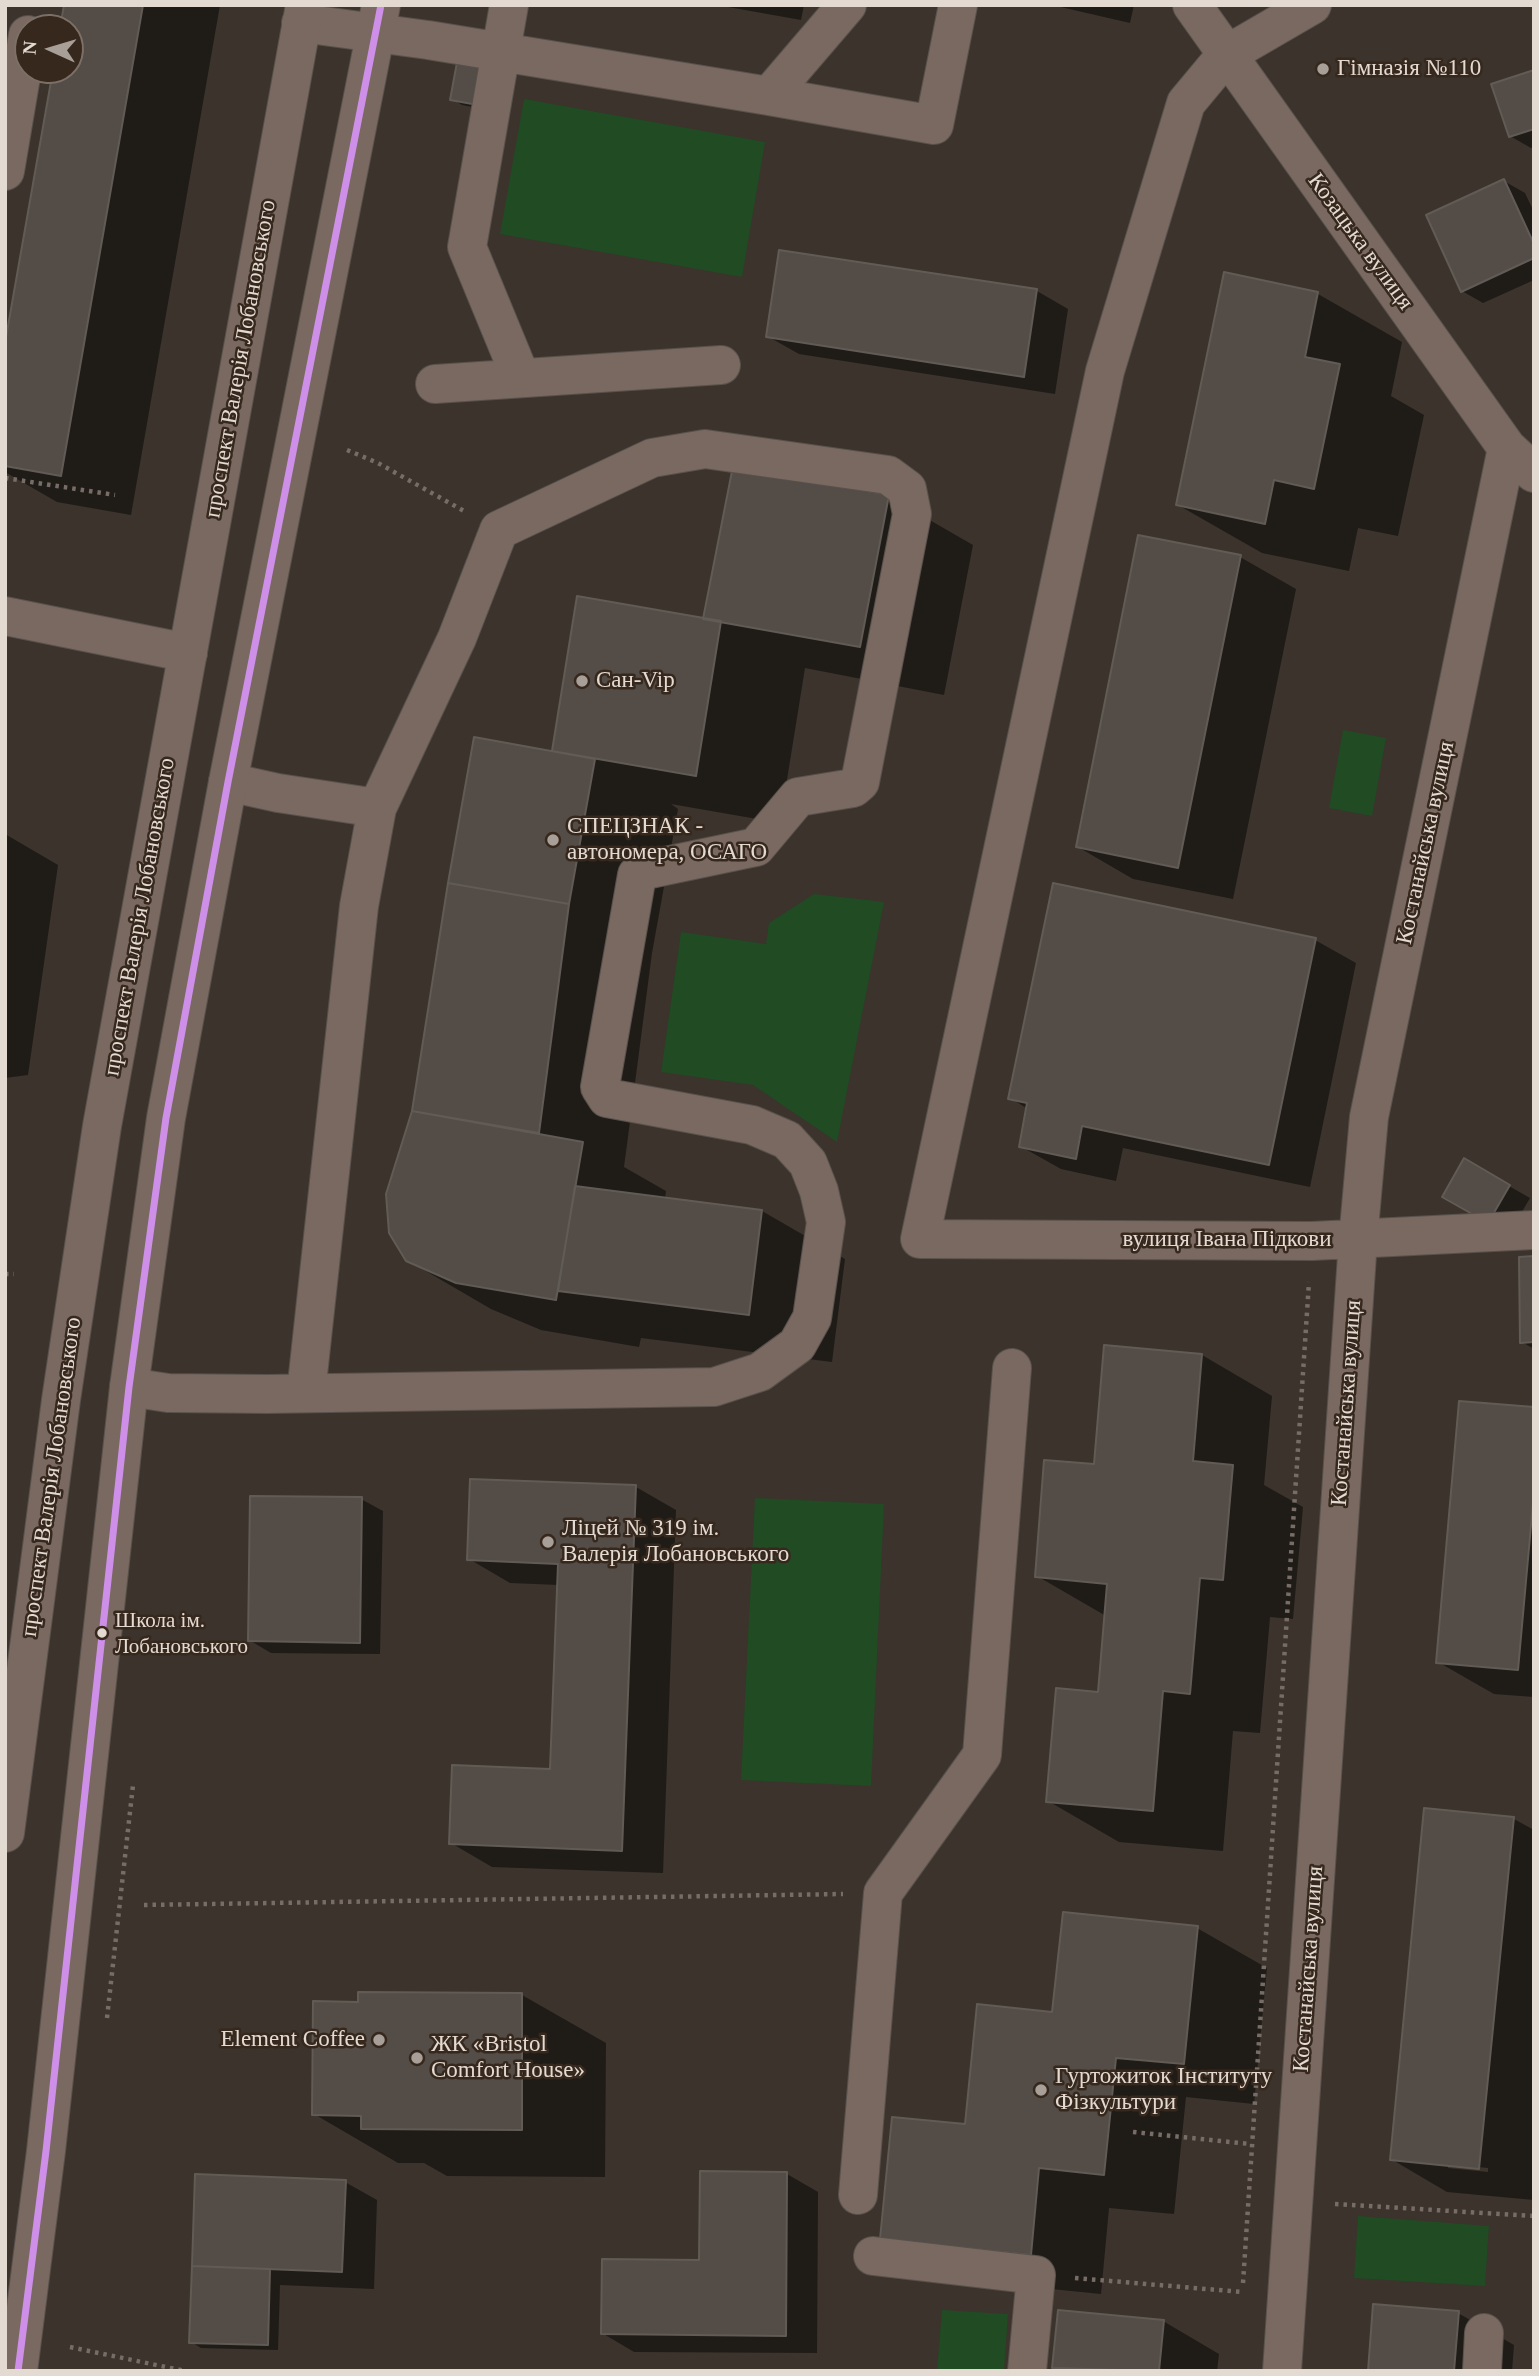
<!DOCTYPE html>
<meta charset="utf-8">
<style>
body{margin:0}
#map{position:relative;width:1539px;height:2376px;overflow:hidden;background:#3b332c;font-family:Georgia,serif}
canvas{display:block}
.frame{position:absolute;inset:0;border:7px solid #e3dad2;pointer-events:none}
.north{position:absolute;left:14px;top:14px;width:70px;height:70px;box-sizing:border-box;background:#37281d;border:2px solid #7c6f65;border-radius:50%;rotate:274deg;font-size:19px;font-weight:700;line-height:28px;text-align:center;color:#e3dad2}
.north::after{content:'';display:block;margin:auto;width:24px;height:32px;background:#a8a098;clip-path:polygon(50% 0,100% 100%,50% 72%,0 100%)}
</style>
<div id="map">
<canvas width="1539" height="2376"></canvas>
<div class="frame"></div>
<div class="north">N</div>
</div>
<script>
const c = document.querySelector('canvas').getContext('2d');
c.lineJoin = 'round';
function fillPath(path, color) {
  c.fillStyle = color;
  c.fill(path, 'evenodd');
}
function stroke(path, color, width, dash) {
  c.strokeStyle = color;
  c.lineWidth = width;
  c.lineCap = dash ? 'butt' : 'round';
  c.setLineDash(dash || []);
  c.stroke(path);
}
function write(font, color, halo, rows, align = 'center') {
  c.font = font + ' Georgia,serif';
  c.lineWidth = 5;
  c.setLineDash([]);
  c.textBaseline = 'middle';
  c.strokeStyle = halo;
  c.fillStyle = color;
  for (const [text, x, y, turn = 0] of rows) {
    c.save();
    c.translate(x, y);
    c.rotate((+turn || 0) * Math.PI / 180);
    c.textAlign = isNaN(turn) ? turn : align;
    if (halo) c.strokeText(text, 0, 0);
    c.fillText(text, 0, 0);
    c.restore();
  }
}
fillPath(new Path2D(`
 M524,99L765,142L742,277L500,234Z
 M1343,730L1386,738L1372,816L1329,808Z
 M814,894L884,902L837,1142L753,1085L661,1072L681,932L766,944L769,923Z
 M755,1498L884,1504L871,1786L741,1780Z
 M1358,2216L1489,2226L1485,2286L1354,2278Z
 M942,2310L1008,2314L1004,2371H937Z`), '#214b23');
fillPath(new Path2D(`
 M66,5H220L131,515L57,502L5,472V353L55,70H70V28H62Z
 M717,5H804L801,20Z
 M1052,5H1134L1130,23Z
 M460,59L488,110L462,105L452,99Z
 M1534,71V147L1531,148L1510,136Z
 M1504,181L1525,193L1534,212V280L1483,303L1462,291Z
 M1226,274L1318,294L1402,342L1391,396L1424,415L1398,536L1358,528L1349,571L1262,553L1178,505Z
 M1037,291L1068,309L1055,394L799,354L767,336Z
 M888,496L973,545L944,695L805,668L780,823L671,804L678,809L652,953L624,1167L666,1191L665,1199L762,1211L845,1259L832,1362L641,1338L639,1347L541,1330L491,1309L407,1260L414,1112L476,739L560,754L553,750L705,621Z
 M1240,557L1296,589L1233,899L1133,879L1078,847Z
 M5,834L58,865L28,1075L5,1078Z
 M1315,940L1356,963L1310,1187L1123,1148L1116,1181L1061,1169L1020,1146L1028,1109L1010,1098Z
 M1465,1161L1530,1198L1509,1234L1444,1196Z
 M1534,1258V1349L1522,1342Z
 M1202,1355L1272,1396L1264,1485L1303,1507L1293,1619L1270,1617L1260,1733L1233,1731L1223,1851L1119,1842L1048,1801L1099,1693L1106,1616L1037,1576L1096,1466Z
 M1534,1409V1697L1494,1694L1438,1662Z
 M636,1487L676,1510L663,1873L492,1867L451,1843L551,1771L559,1585L510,1583L469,1559Z
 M361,1499L383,1511L380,1654L271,1653L249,1640Z
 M1514,1819L1534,1830V2200L1447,2192L1391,2159ZM1448,2164L1488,2168V2172L1448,2168Z
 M1197,1928L1267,1968L1254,2104L1186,2097L1174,2214L1109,2208L1101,2294L952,2279L967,2126L1054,2013Z
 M359,1993L522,1995L606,2043L605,2177L447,2176L424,2163H398L314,2114L359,2004Z
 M787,2174L818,2192L817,2353L634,2352L602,2333L701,2262Z
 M345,2182L377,2200L374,2289L280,2285L278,2350L201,2348L191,2342Z
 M1458,2313L1514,2345L1512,2371H1370Z
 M1163,2321L1219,2354L1217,2371H1060L1054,2367Z`), '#0007');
const building = new Path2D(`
 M64,5H143L61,476L5,466V343L53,70H70V28H60Z
 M458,57L487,62L478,105L450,100Z
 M1534,70V129L1509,137L1491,84Z
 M1504,179L1534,244V258L1461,292L1426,215Z
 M779,250L1037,289L1024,377L766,337Z
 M1224,272L1318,292L1305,357L1340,364L1314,489L1274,480L1265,524L1176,505Z
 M733,466L889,495L860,647L703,619Z
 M1138,535L1241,555L1178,868L1076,847Z
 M577,596L721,621L696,776L552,751Z
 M474,737L595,759L569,904L448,883Z
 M448,883L569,904L539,1133L412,1111Z
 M1053,883L1316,938L1269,1165L1082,1126L1076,1159L1019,1147L1027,1103L1008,1099Z
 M412,1111L583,1142L556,1300L456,1283L406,1261L389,1233L386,1194Z
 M1464,1158L1510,1185L1488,1223L1442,1197Z
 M575,1186L762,1210L749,1315L558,1291Z
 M1534,1256V1342L1520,1343L1519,1257Z
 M1104,1345L1202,1354L1193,1461L1233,1465L1223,1580L1200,1578L1190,1694L1163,1691L1153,1811L1046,1802L1056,1688L1098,1692L1107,1584L1035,1577L1044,1460L1094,1464Z
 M1459,1401L1534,1407V1492L1518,1670L1436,1663Z
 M470,1479L636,1485L622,1851L449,1844L452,1765L550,1769L558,1564L467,1560Z
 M250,1496L362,1497L360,1643L248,1641Z
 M1424,1808L1514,1817L1479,2169L1390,2160Z
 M1063,1912L1198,1926L1184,2064L1116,2058L1104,2175L1039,2168L1031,2255L880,2239L892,2117L965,2124L977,2004L1052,2012Z
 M358,1992L522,1993V2130L361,2129V2116L312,2115L313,2001L358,2002Z
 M700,2171L787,2172L786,2336L601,2334L602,2259L699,2260Z
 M195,2174L346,2180L342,2272L192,2266Z
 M192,2266L270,2269L268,2345L189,2343Z
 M1373,2304L1459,2311L1454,2371H1368Z
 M1058,2310L1164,2320L1159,2371L1052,2368Z`);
fillPath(building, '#544c46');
stroke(building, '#615b55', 2);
const minor = new Path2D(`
 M509,5L467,247L521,378
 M1192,5L1507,448L1534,473
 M1312,5L1226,55L1186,103L1105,371L920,1239L1312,1241L1534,1230
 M301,23L428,40L769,96L847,5
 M769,96L934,125L958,5
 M5,171L28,35
 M435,384L721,365
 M5,616L188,653
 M228,782L278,793L377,808
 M129,1387L168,1393L267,1394L714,1387L760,1372L797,1345L812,1318L826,1222L819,1191L808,1163L787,1140L752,1125L607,1098L600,1087L637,875L646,870L756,847L798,797L853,788L860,782L912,514L907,489L888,475L705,449L652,458L499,530L457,638L377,808L359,906L306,1393
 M858,2195L883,1893L982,1755L1012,1368
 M873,2256L1036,2275L1027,2371
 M1282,2371L1358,1240L1369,1117L1507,448
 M1482,2371L1484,2333`);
const major = new Path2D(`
 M5,1833L61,1400L102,1126L305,5
 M18,2371L46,2151L129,1387L166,1118L228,782L381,5`);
stroke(minor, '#58514c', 40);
stroke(major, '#58514c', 40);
stroke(new Path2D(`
 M347,450L378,463L464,511
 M5,478L115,495
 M5,1274H14
 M144,1905L843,1894
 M107,2018L133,1785
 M1133,2132L1250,2144
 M1335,2204L1534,2216
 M1075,2278L1242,2292
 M1243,2283L1309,1282
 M70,2347L185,2371`), '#776c66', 4.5, [3.5, 5]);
stroke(minor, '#796961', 38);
stroke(major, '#796960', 38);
stroke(new Path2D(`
 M18,2371L46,2151L129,1387L166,1118L228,782L381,5`), '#ce8fe9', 7);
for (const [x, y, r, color] of [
 [1323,69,7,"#a8a098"],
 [582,681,7,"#a8a098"],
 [553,840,7,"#a8a098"],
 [548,1542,7,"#a8a098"],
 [102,1633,6,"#e3dad2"],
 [379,2040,7,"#a8a098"],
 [417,2058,7,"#a8a098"],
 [1041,2090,7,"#a8a098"]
]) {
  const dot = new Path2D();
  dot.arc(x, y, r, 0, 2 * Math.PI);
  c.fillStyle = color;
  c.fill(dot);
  stroke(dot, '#37281d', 2.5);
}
write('21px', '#e3dad2', '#37281d', [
 ["Школа ім.",115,1621],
 ["Лобановського",115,1647]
], 'left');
write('23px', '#e3dad2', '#37281d', [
 ["Гімназія №110",1337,69],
 ["Сан-Vip",596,681],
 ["СПЕЦЗНАК -",567,827],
 ["автономера, ОСАГО",567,853],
 ["Ліцей № 319 ім.",562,1529],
 ["Валерія Лобановського",562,1555],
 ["Element Coffee",365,2040,"right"],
 ["ЖК «Bristol",431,2045],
 ["Comfort House»",431,2071],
 ["Гуртожиток Інституту",1055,2077],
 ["Фізкультури",1055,2103]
], 'left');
write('23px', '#e3dad2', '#37281d', [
 ["Козацька вулиця",1360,242,54],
 ["проспект Валерія Лобановського",241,359,-80],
 ["Костанайська вулиця",1426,843,-78],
 ["проспект Валерія Лобановського",140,917,-80],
 ["вулиця Івана Підкови",1227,1240],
 ["Костанайська вулиця",1347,1403,-86],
 ["проспект Валерія Лобановського",52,1477,-82],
 ["Костанайська вулиця",1309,1969,-86]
]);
</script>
